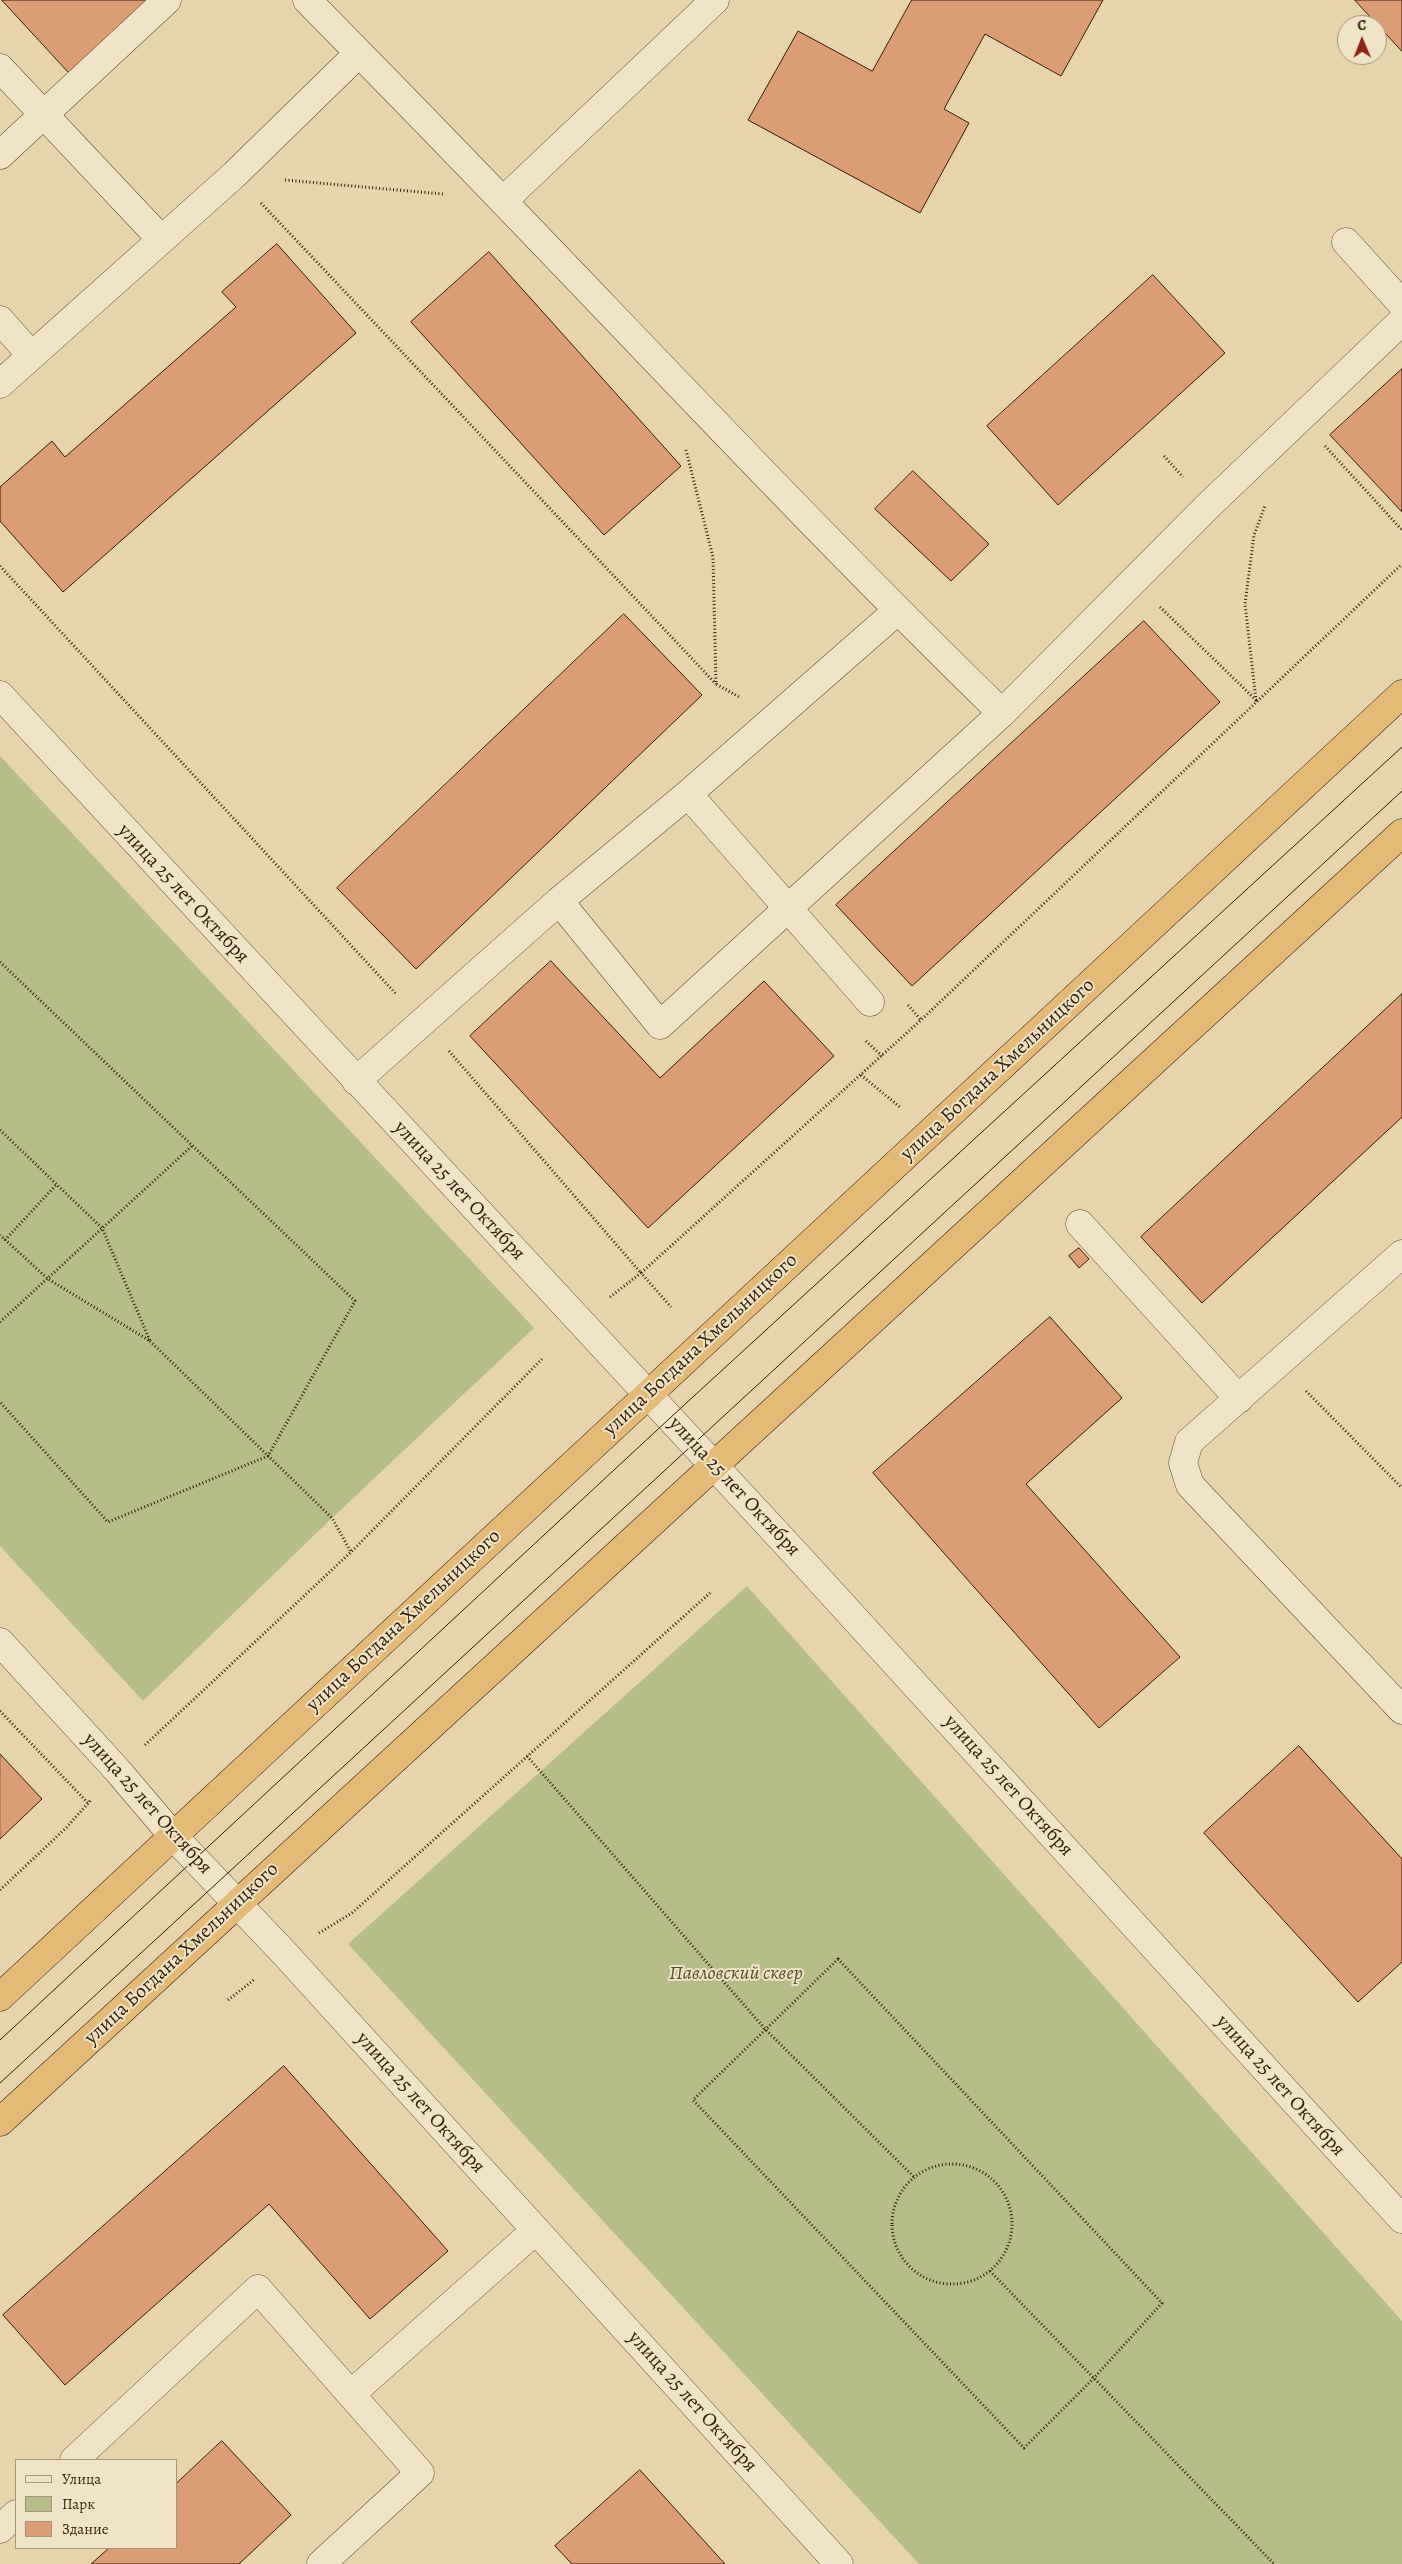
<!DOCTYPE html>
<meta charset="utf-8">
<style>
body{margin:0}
#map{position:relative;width:1402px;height:2564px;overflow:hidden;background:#e6d5ac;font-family:Alegreya,serif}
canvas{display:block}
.legend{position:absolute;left:15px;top:2459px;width:162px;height:90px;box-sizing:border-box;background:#efe4c9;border:1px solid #a3947b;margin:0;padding:6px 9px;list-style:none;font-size:15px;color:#321b07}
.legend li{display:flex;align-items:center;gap:10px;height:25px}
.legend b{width:25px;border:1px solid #a3947b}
.north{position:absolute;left:1337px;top:15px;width:50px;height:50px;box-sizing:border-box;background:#efe4c9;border:1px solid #a3947b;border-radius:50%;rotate:359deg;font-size:14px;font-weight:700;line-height:20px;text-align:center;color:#321b07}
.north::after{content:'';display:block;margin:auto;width:18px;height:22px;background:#8f2418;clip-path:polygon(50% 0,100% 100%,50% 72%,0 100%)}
</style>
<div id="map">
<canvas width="1402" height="2564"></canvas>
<ul class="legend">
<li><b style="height:6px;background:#efe4c9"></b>Улица</li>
<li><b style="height:14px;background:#b7bd88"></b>Парк</li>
<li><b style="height:14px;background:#dd9d74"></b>Здание</li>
</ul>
<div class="north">С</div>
</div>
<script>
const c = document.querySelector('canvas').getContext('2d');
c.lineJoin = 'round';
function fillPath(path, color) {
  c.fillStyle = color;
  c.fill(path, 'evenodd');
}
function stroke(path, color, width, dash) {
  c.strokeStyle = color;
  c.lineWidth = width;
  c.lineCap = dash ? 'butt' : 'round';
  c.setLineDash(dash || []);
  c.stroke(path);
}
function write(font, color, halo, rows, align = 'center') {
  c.font = font + ' Alegreya,serif';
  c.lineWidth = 4;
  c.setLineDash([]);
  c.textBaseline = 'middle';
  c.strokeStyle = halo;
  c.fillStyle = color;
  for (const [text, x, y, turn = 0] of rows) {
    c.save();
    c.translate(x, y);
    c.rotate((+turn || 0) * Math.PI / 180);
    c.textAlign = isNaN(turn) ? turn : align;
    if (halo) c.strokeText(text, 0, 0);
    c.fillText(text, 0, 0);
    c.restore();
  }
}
fillPath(new Path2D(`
 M0,756L534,1328L332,1518L143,1701L0,1546Z
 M747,1586L1402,2321V2564H919L348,1944Z`), '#b7bd88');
const building = new Path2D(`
 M2,0H158L74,78Z
 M912,0H1103L1061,76L985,34L944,109L969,123L920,213L748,120L798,31L872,71Z
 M1355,0H1402V51Z
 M277,244L356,333L63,592L0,521V487L52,441L65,457L236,307L222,292Z
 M489,252L681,466L604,535L411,322Z
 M1153,275L1225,353L1058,505L987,426Z
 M1402,369V512L1330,435Z
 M913,471L989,544L951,581L875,509Z
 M624,614L702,695L416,969L337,888Z
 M1144,621L1220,702L912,986L836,905Z
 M551,961L660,1078L764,981L834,1056L648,1228L470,1036Z
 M1402,994V1117L1202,1303L1141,1237Z
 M1079,1248L1089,1259L1079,1268L1069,1256Z
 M1050,1317L1122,1398L1026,1484L1180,1657L1099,1728L873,1473Z
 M1299,1746L1402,1859V1962L1358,2002L1204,1833Z
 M0,1754L42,1799L0,1839Z
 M284,2066L448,2251L370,2319L269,2204L65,2385L3,2315Z
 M222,2441L291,2515L239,2564H91L109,2548H176V2484Z
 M640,2470L725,2564H572L555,2546Z`);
fillPath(building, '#dd9d74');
stroke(building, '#321b07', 1);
const minor = new Path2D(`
 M307,0L359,53
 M0,68L161,239
 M0,155L167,0
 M504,200L715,0
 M1346,242L1402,304
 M0,320L31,355
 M0,384L234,175L359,53C575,272 782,499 1002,713L660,1025L559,901
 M0,695L805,1564L1402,2219
 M1002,713L1209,505L1402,321
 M688,794L870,1002
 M356,1081L559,901L688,794L897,611
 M1080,1224L1239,1399
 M1402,1254L1189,1442L1183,1463L1190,1485L1402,1710
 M0,1642L118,1771L174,1837L286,1955L839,2564
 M351,2394L536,2230
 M74,2460L258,2289L420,2473L321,2564
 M0,2529L16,2514`);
const highway = new Path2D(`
 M0,1997L1402,694
 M0,2122L1402,833`);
stroke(minor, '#5f4a30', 29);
stroke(highway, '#321b07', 29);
stroke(new Path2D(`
 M285,180L443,194
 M261,203L716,684
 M1325,446L1402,530
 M686,450L713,557L716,684L741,698
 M1164,456L1183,477
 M0,566L397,995
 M1160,607L1256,700L1245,604L1254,535L1265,506
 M0,962L355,1301L268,1456L108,1522L0,1402
 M908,1005L921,1020
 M866,1041L882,1056
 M449,1051L641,1273L921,1020L1402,564
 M861,1075L901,1108
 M0,1130L102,1228L150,1341L48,1279L0,1235
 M5,1240L57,1184
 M610,1297L641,1273L671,1307
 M0,1322L193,1145
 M150,1341L332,1518L351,1552
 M1306,1391L1402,1488
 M0,1711L88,1803
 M145,1745L351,1552L542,1359
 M527,1756L765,2029L914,2177
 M0,1890L66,1828L91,1800
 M319,1933L352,1913L711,1592
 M838,1959L1162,2303L1094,2378L1024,2448L693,2100Z
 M228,2000L255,1979
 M892 2224a60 60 0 1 1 120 0a60 60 0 1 1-120 0Z
 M990,2271L1274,2564`), '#321b07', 3, [1, 2.5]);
stroke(minor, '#efe4c9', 28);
stroke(highway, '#e3ba76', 28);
stroke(new Path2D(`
 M0,2040L670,1418L1402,747
 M0,2083L1402,791`), '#321b07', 1);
write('20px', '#321b07', '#efe4c9', [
 ["улица 25 лет Октября",183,894,47],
 ["улица Богдана Хмельницкого",998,1070,-43],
 ["улица 25 лет Октября",459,1191,47],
 ["улица Богдана Хмельницкого",701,1345,-43],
 ["улица 25 лет Октября",734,1487,47],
 ["улица Богдана Хмельницкого",404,1621,-43],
 ["улица 25 лет Октября",1008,1786,48],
 ["улица 25 лет Октября",147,1804,48],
 ["улица Богдана Хмельницкого",182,1954,-43],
 ["улица 25 лет Октября",1280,2086,48],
 ["улица 25 лет Октября",420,2103,48],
 ["улица 25 лет Октября",692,2402,48]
]);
write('italic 20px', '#5a4c2e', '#efe4c9', [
 ["Павловский сквер",736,1974]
]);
</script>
